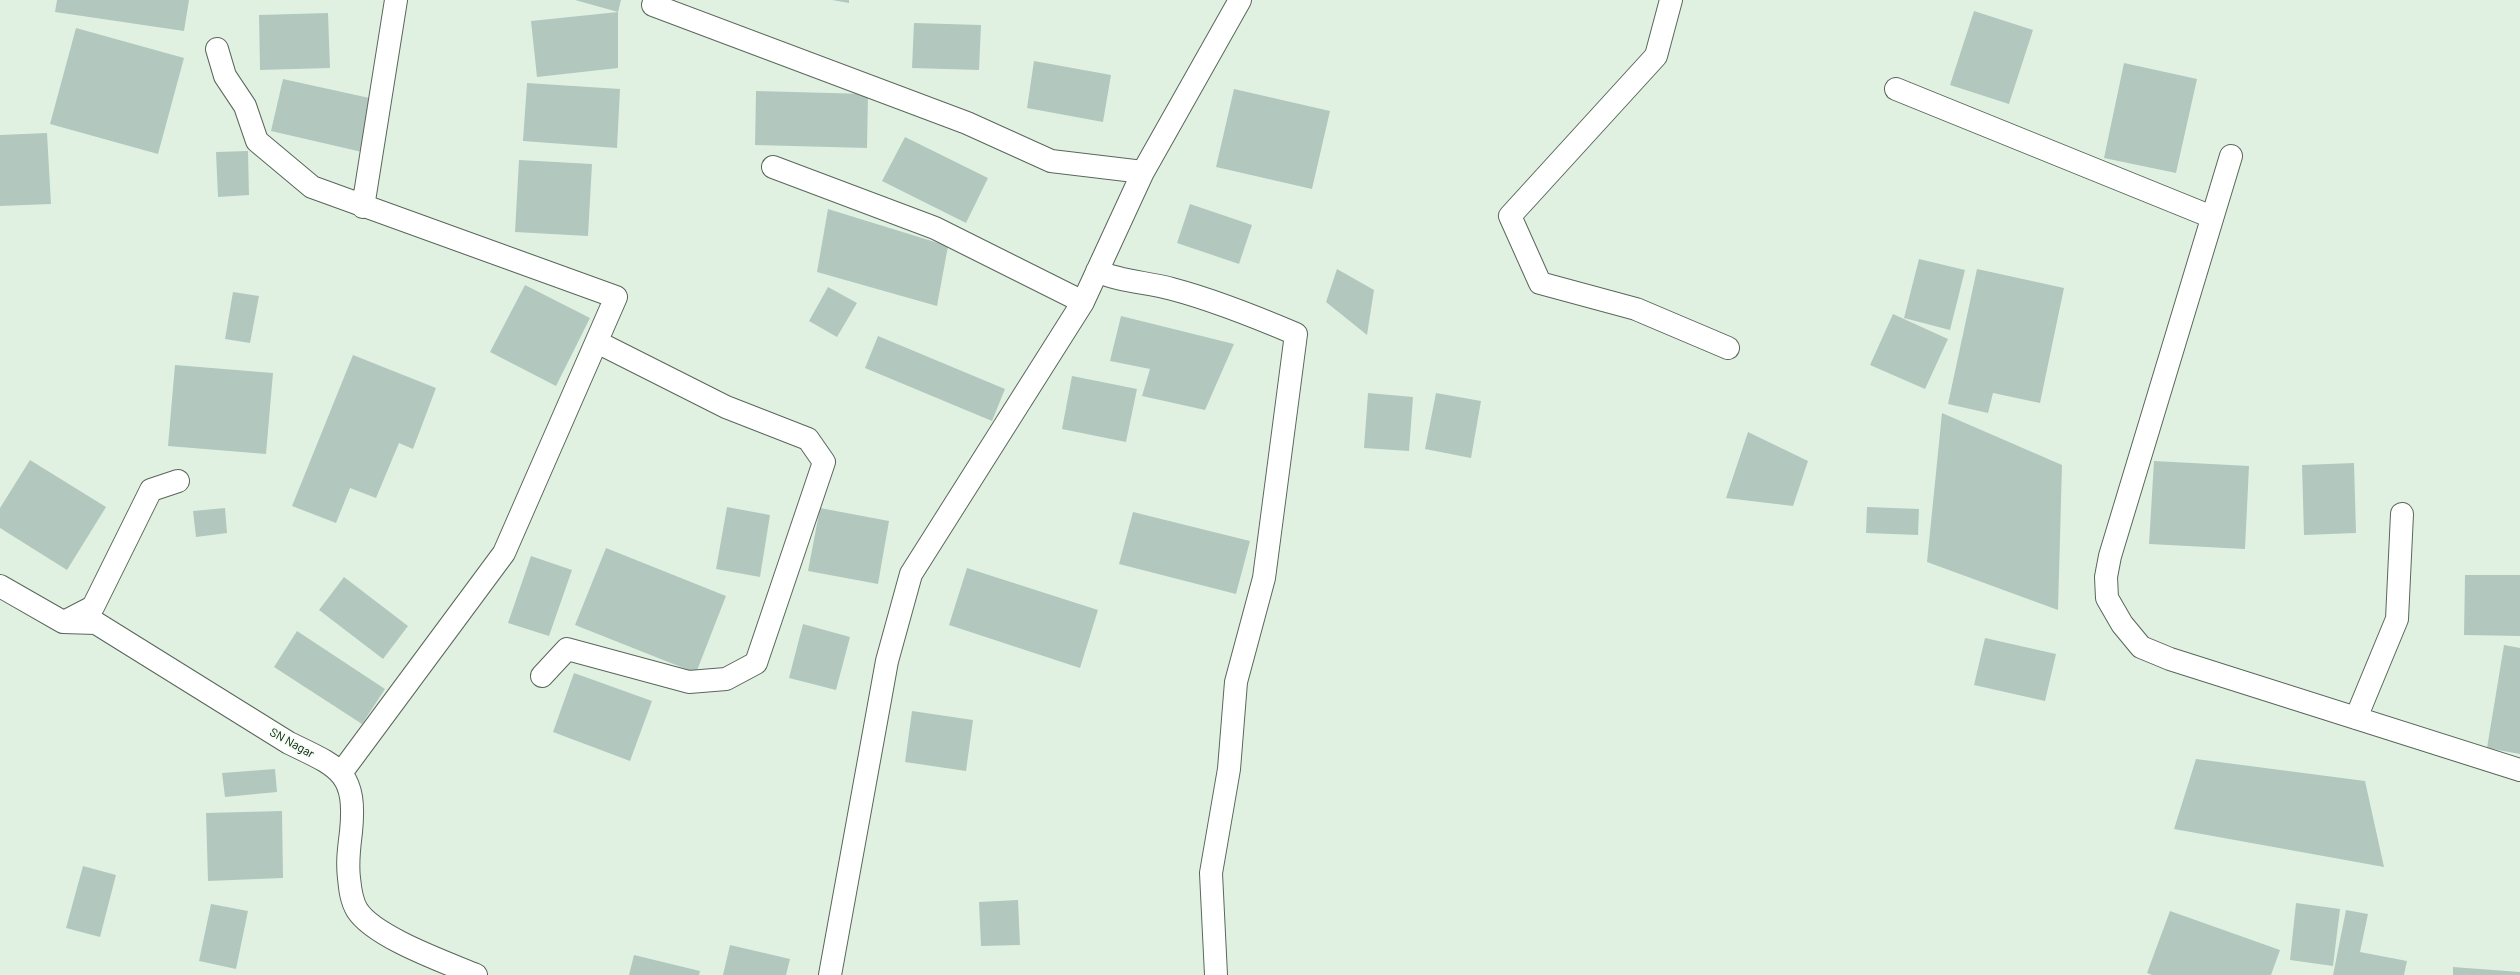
<!DOCTYPE html>
<style>
body{margin:0}
canvas{display:block;background:#e0f1e2}
</style>
<canvas width="2520" height="975"></canvas>
<script>
const c = document.querySelector('canvas').getContext('2d');
c.lineJoin = 'round';
function fillPath(path, color) {
  c.fillStyle = color;
  c.fill(path, 'evenodd');
}
function stroke(path, color, width, dash) {
  c.strokeStyle = color;
  c.lineWidth = width;
  c.lineCap = dash ? 'butt' : 'round';
  c.setLineDash(dash || []);
  c.stroke(path);
}
function write(font, color, halo, rows, align = 'center') {
  c.font = font + ' Barlow,sans-serif';
  c.lineWidth = 3;
  c.setLineDash([]);
  c.textBaseline = 'middle';
  c.strokeStyle = halo;
  c.fillStyle = color;
  for (const [text, x, y, turn = 0] of rows) {
    c.save();
    c.translate(x, y);
    c.rotate((+turn || 0) * Math.PI / 180);
    c.textAlign = isNaN(turn) ? turn : align;
    if (halo) c.strokeText(text, 0, 0);
    c.fillText(text, 0, 0);
    c.restore();
  }
}
fillPath(new Path2D(`
 M57,0H189L184,31L55,12Z
 M575,0H621L618,12Z
 M832,0H849V3Z
 M1974,11L2033,30L2009,104L1950,85Z
 M618,12V68L537,77L531,21Z
 M328,13L330,68L260,70L259,15Z
 M914,23L981,25L979,70L912,68Z
 M76,28L184,58L158,154L50,124Z
 M1034,61L1111,75L1103,122L1027,108Z
 M2124,63L2197,79L2176,173L2104,158Z
 M283,79L374,99L362,152L271,131Z
 M527,83L620,89L617,148L523,141Z
 M1234,89L1330,111L1312,189L1216,167Z
 M756,91L868,94L867,148L755,145Z
 M47,133L51,204L0,206V135Z
 M905,137L988,178L966,223L882,181Z
 M248,151L249,195L218,197L216,152Z
 M519,160L592,164L588,236L515,232Z
 M1190,204L1252,225L1239,264L1177,243Z
 M828,209L948,246L937,306L817,272Z
 M1919,259L1965,270L1950,330L1904,318Z
 M1337,269L1374,290L1367,335L1326,302Z
 M1977,269L2064,288L2040,403L1993,393L1988,413L1948,404Z
 M525,285L590,318L556,386L490,352Z
 M828,287L857,303L837,337L809,321Z
 M233,292L259,296L250,343L225,339Z
 M1893,314L1948,339L1925,389L1870,365Z
 M1121,316L1234,344L1205,410L1142,396L1150,369L1110,361Z
 M878,336L1005,389L992,421L865,368Z
 M353,355L436,388L413,449L399,443L376,498L350,488L336,523L292,506Z
 M175,365L273,373L266,454L168,446Z
 M1072,376L1137,389L1126,442L1062,429Z
 M1368,393L1413,397L1409,451L1364,448Z
 M1436,393L1481,401L1471,458L1425,449Z
 M1942,413L2062,465L2058,610L1927,562Z
 M1748,432L1808,461L1793,506L1726,498Z
 M30,460L106,507L67,570L0,528V508Z
 M2154,461L2249,466L2245,549L2149,544Z
 M2354,463L2356,533L2304,535L2302,465Z
 M727,507L770,515L760,577L716,569Z
 M1867,507L1919,509L1918,535L1866,533Z
 M225,508L227,533L196,537L193,511Z
 M820,508L889,521L878,584L808,571Z
 M1133,512L1250,541L1236,594L1119,564Z
 M606,548L726,596L696,673L575,625Z
 M531,556L572,570L549,636L508,623Z
 M967,568L1098,610L1080,668L949,625Z
 M2465,575H2520V636L2464,635Z
 M344,577L408,626L383,659L319,610Z
 M803,624L850,637L836,690L789,678Z
 M297,631L385,689L362,724L274,667Z
 M1985,638L2056,654L2045,701L1974,685Z
 M2504,645L2520,648V754L2487,748Z
 M574,673L652,701L630,761L553,732Z
 M912,711L973,720L966,771L905,762Z
 M2196,759L2365,781L2384,867L2174,829Z
 M275,769L277,792L225,797L222,773Z
 M282,811L283,878L208,881L206,813Z
 M83,866L116,875L100,937L66,928Z
 M1018,900L1020,945L981,946L979,902Z
 M2296,903L2340,909L2333,966L2290,960Z
 M211,904L248,911L236,969L199,961Z
 M2346,910L2368,914L2360,952L2407,961L2404,975H2333Z
 M2170,911L2280,950L2271,975H2152L2147,973Z
 M730,945L790,959L786,975H723Z
 M634,955L700,971L699,975H629Z
 M2453,967L2520,972V975H2453Z`), '#b2c8bf');
const street = new Path2D(`
 M1671,0L1656,56L1510,216L1540,283L1636,309L1728,348
 M653,5L967,123L1051,161L1143,172
 M217,49L225,76L245,106L257,141L312,187L616,297L504,553L341,773
 M1896,89L2212,217
 M2231,156L2110,556L2106,577L2107,598L2122,624L2141,647L2170,659L2520,770
 M773,167L935,228L1083,302
 M363,207L396,0
 M1097,271C1121,282 1147,282 1172,289C1214,300 1256,317 1296,334L1264,578L1236,682L1229,769L1211,873L1216,975
 M0,586L63,622L96,623L289,743C339,767 357,772 351,832C349,848 347,862 349,878C350,888 351,900 357,910C374,937 445,962 476,975
 M66,621L93,607L151,490L178,481
 M542,676L567,649L689,682L726,679L756,663L824,462L808,439L726,407L597,342
 M2356,718L2397,619L2402,514
 M830,975L887,661L911,574L1083,302L1143,172L1240,0`);
stroke(street, '#59675a', 24);
stroke(street, '#fff', 22);
write('12px', '#0d130e', '#eeffef', [
 ["SN Nagar",292,743,29]
]);
</script>
